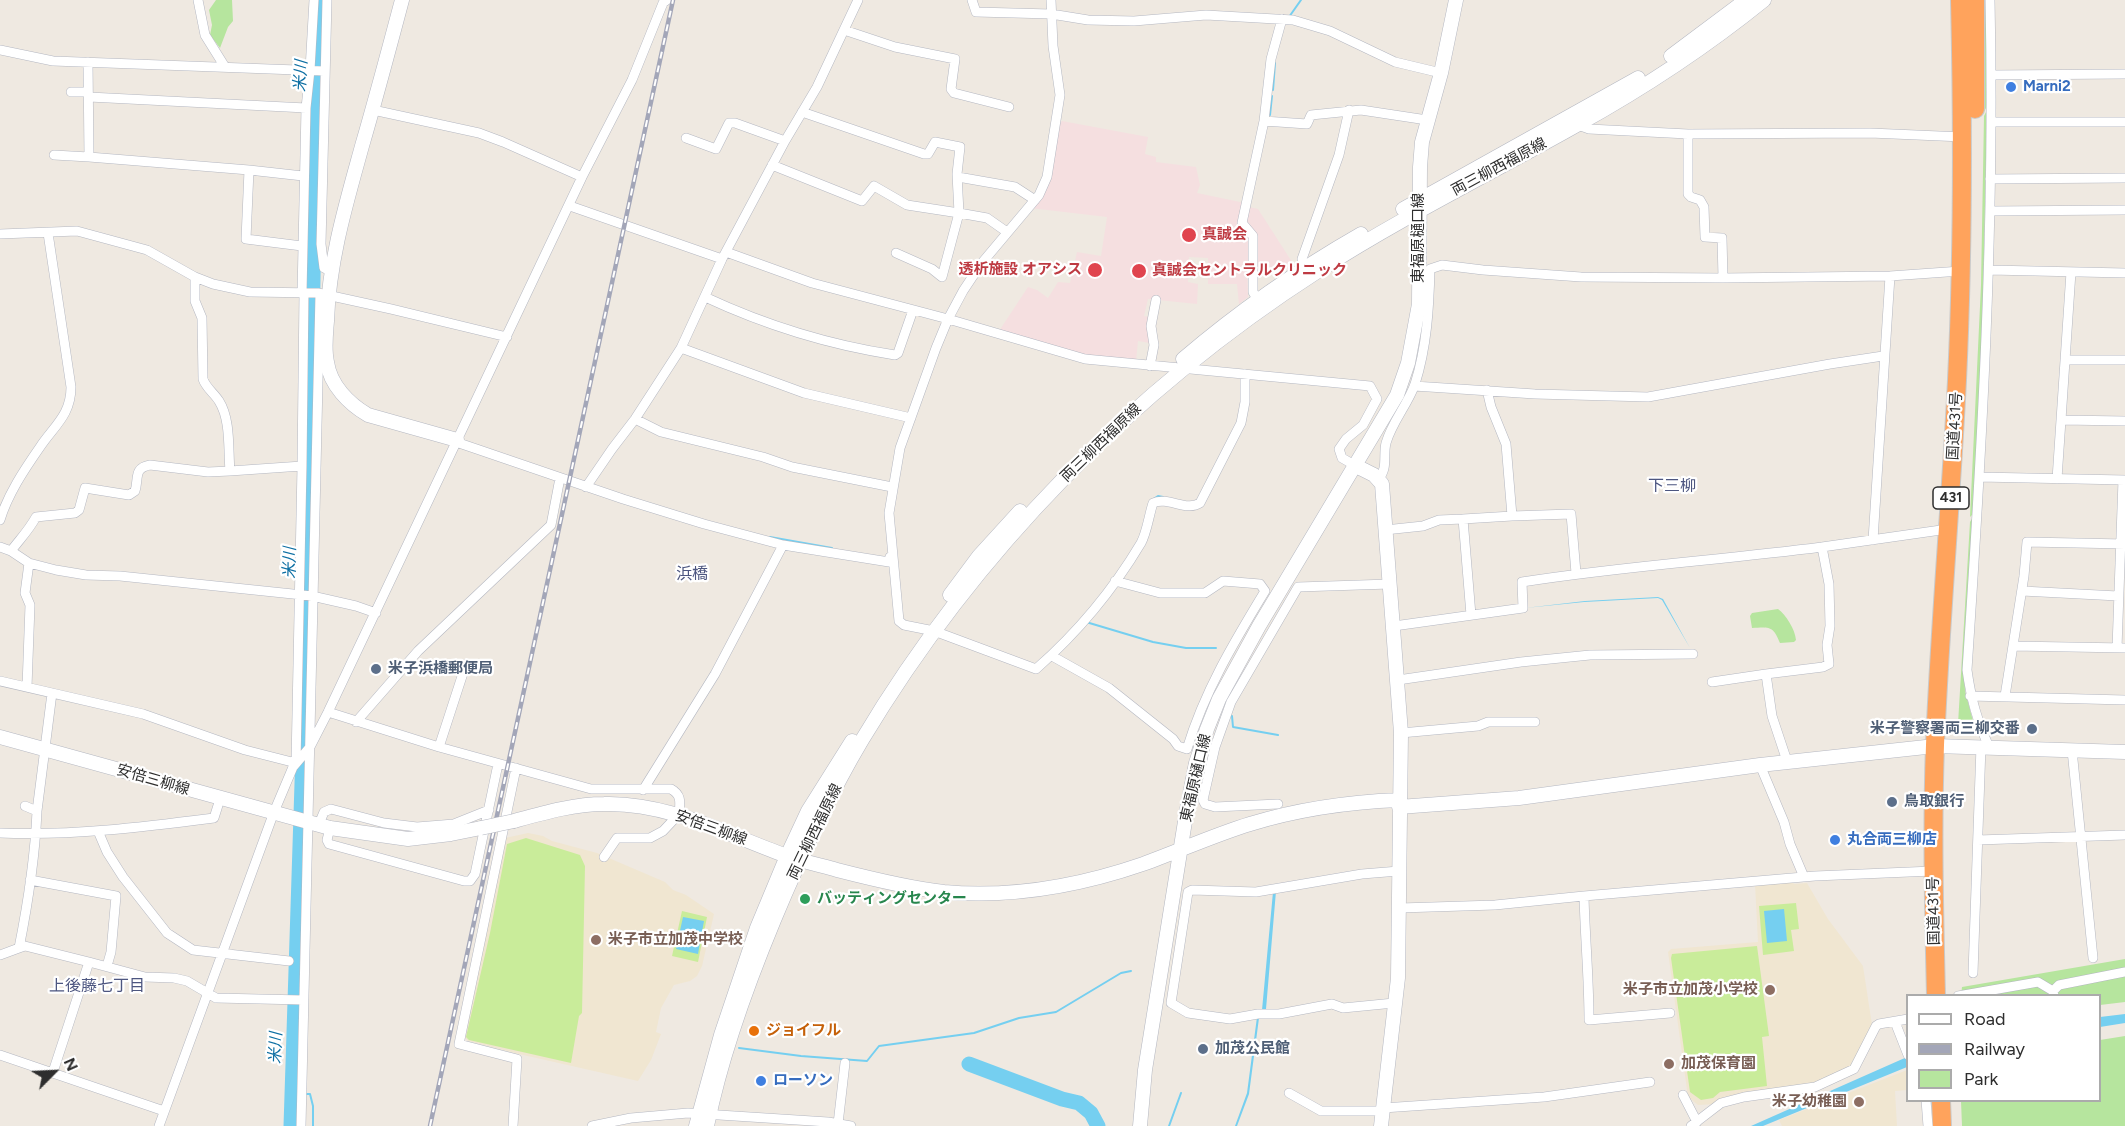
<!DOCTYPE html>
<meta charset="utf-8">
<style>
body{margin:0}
#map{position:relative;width:2125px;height:1126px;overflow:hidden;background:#efe9e1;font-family:Figtree,sans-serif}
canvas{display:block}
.legend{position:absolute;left:1906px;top:994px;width:195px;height:108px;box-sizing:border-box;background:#fff;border:2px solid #ababab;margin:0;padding:8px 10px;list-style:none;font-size:18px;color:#2e2e2e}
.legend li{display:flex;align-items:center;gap:12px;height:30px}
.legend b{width:30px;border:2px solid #ababab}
.north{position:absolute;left:24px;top:1042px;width:60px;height:60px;-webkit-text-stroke:4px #fff;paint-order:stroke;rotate:66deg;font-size:16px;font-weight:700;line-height:24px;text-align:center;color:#2e2e2e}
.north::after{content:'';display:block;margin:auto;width:21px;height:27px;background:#2e2e2e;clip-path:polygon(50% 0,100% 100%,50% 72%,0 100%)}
</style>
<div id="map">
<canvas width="2125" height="1126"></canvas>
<ul class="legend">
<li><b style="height:8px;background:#fff"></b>Road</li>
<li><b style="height:8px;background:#a3a6b8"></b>Railway</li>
<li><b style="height:16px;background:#b6e59e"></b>Park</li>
</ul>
<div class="north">N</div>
</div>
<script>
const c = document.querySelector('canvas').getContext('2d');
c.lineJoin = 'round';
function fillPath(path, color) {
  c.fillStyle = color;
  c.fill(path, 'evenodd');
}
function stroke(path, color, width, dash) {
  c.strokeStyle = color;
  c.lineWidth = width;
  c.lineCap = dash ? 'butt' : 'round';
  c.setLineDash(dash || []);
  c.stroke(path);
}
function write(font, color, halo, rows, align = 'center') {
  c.font = font + ' Figtree,"Noto Sans JP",sans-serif';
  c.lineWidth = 4.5;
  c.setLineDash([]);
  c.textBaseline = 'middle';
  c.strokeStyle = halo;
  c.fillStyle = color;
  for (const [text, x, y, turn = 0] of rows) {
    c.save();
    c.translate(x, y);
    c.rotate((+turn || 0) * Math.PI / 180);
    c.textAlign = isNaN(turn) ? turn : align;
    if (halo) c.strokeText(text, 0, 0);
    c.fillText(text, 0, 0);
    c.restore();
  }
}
fillPath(new Path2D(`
 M528,833L543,836L552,841L597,853L665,882L673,890L686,895L714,914L702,966L697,976L690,981L674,985L661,1008L656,1032L661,1034L651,1060L638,1081L519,1054L468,1041L464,1037L505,838Z
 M1788,881L1795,884L1807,883L1828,919L1863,966L1872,1025L1848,1071L1819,1084L1724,1097L1716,1104L1698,1105L1688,1097L1668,952L1671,949L1758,942L1755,884Z
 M1907,1070V1090L1895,1091L1897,1126H1782L1779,1120Z`), '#f0e6d1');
fillPath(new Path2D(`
 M1062,121L1148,137L1145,154L1156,157V162L1196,167L1200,185L1197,193L1245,203V206L1258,209L1294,265L1286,270L1247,264L1248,297L1239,304L1237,284H1208V258L1189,257L1188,282L1198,284L1197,304L1148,299L1144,316L1149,317L1150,343L1138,341L1136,361L1084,355L999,331L1028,287L1037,290L1048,298L1058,282L1070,283L1077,252L1101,256L1107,217L1030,208L1038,199L1060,123Z`), '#f5dfe0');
fillPath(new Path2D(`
 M216,0H232L233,21L228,27L220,48L210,35L212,25L209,10Z
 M1983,0H1986L1987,106L1984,112Z
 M1987,110L1982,349L1974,513L1970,517L1981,285L1984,116Z
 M1973,517L1964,664L1965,691L1976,732L1965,731L1958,724L1970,522Z
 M1778,609C1786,615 1795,629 1796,640L1794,642L1780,643C1773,626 1770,627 1752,628L1750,616L1752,613Z
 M2125,959V1002L2100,1005V996H1961L1962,987Z
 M2125,1036V1126H1962L1961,1101L2100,1100V1040Z`), '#b6e59e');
fillPath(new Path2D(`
 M526,838L580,855L585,866L582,1013L579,1016L571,1063L469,1040L466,1037L490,933L507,844Z
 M1796,903L1799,929L1791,930L1794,951L1763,955L1759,906Z
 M682,911L707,917L698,962L672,956Z
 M1757,946L1769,1036L1762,1037L1767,1086L1720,1092L1713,1098L1701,1100L1690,1092L1671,958L1672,954Z`), '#c9ec9a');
fillPath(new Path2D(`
 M1658,597L1663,599L1690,648L1662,600L1658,598L1584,602L1525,608L1585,601Z
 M1276,891L1266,1009L1263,1011L1262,1010L1273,892Z
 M1784,909L1787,941L1767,943L1764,911Z
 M683,917L704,921L698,954L676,949Z
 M2125,1014V1023L2100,1027V1017Z
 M1257,1017L1259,1018L1249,1094L1237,1126H1235L1247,1093Z
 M1907,1057V1067L1763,1126H1751Z`), '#75cff0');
stroke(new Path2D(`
 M1289,17L1301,0
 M1273,90L1275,63
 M1270,115L1272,96
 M1152,500L1158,496L1163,497
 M770,537L832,548
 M1086,622L1153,642L1186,648H1216
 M1232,716L1233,727L1278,735
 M739,1048L801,1056L867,1061L879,1046L974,1033L1019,1018L1056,1012L1121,973L1131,971
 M306,1094H310L313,1106V1126
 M1169,1126L1181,1093`), '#75cff0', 2);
stroke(new Path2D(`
 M969,1064L1062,1099L1079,1103L1091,1113L1098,1126
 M291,1126L307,628L315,162L323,0`), '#75cff0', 15);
const street = new Path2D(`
 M198,0L205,35L225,67
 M327,0L321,244L324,268L330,271
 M972,0L976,12L1051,14L1088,20L1134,21L1206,15L1293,20L1330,31L1395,62L1441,73
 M1051,0L1053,46L1060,95L1047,177L1039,195L981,264L963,291L948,319L936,348L900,448L889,513L899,621L904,625L934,631L1036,669C1077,633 1113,590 1141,543C1147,532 1149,515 1153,503C1168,496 1186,512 1200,503L1241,423L1245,402V374
 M1282,19L1271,59L1264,121L1307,124L1311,115L1361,110L1427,120
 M844,30L895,47L955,59L951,89L954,93L1009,107
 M0,50L53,61L324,71
 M88,62L89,157L249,170
 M1992,75L2125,74
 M71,92H88
 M89,97L306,108
 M373,110L479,133L503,142L582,177
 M1991,122H2125
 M1578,125L1589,129L1688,134L1870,133L1963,137
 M1688,134V194L1691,197L1700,200L1704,207L1705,237L1722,238L1723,278
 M686,138L716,149L729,123H735L785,141
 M54,155L89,157
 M772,165L862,201L874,186L907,205L959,213L957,174L960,147L935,142L928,154H924L802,112
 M958,177L1015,187L1035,200
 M1990,179L2125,178
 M570,206L722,259
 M1991,211L2125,210
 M0,234L77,231L147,250L195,277L213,284L250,292L318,293L391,309L507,337
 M302,246L246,239L249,170L303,176
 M726,252L812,283L948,319L1085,359L1370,386L1377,399L1363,425L1346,439L1339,449L1342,458L1356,466
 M896,253L932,269L942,277L959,213L987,218L1007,232
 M1306,267L1302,259L1339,155L1349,110
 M1990,270L2125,273
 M302,293L306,108L310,70L314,0
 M705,297C765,325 830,345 895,355L898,353L913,310
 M1258,300L1253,292V236L1242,223L1264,121
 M681,348L804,393L911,418
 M2066,360H2125
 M1150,366L1154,345L1151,326L1156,300
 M1414,386L1535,394L1648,397L1830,364L1883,356
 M635,419L661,432L763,457L792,467L892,487
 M2062,420L2125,421
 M456,442L623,499L704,524L783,545L889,562L890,557H892
 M302,466L304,293
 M1979,477L2125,480
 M1379,478C1388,469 1383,454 1386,443C1392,422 1408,404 1415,384C1427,346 1429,308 1430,269L1442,265L1483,270L1581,277L1723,278L1890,276L1961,271
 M2057,479L2071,272
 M586,487L612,449L635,419L681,348L722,259L785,141L817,87L858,0
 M1512,516L1571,514L1576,573
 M0,520C8,494 24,470 40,447C54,426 71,415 71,387L48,233
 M1385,530L1423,526L1439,520L1463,519
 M1873,540L1890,276
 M0,547L11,551L29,563L56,570L86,575L120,576L312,596L356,606L376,613
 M11,551C20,539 29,530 36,517L75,513L79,510L85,488L129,495L135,491C139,479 133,468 150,465L208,472L230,471C228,449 231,420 219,401C214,393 206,388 203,379L202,318L195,301V277
 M2022,591L2118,596
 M1471,615L1463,519L1512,516L1506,444L1491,407L1487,390
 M1394,626L1523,608L1522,582C1622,566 1722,560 1822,547
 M2013,646L2125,648
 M2117,648L2123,480
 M1052,656L1109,688L1173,739L1178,746L1187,749C1204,692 1234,642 1265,591L1260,584L1223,581L1205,593H1160L1115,581
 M1766,674L1823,667L1829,664L1827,645L1830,626L1829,584L1822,547L1948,529
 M1398,680L1521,662L1590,655L1693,654
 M0,681L143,714L245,750L296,763L302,466L230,471
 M1712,682L1766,674L1772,716L1787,761
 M27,687L30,605L25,593L29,563
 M1970,696L2125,700
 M2005,696L2024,576L2027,542L2125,544
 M328,712L439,747L591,789H671C682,795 680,803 679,814L663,831L650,838H617L604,857
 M356,722L418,651L551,525L560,478
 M1401,733L1478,726L1488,722H1535
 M439,747L466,664
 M1989,747C1977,720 1971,699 1967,670C1982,447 1995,224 1990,0
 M2072,750L2093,958
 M1760,765L1784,822L1790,844L1804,877
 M643,790L715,674L783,545
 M1278,804L1215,807L1205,804L1203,800L1215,747L1231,702L1298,587L1390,584
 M37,811L52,693
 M319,824L324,812L331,809L384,823L417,827L454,824L489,810
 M330,828L327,840L329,844L464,881H470L475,874L498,764
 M98,831L107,852L123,877L167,933L193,950L289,961
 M0,833C72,836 143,827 214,818L220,799
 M1978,840L2125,835
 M30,880L116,896L111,952L107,966
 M1400,908L1495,905L1584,896
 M19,948L25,946L89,962L53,1072
 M0,955L19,948C28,903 35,857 37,811L25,806
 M89,962L145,977L174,978L187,981L216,998L303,1000
 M1973,973L1981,746
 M1958,996L2038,982L2053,991
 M2054,996L2053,991L2059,985L2125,972
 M1394,1003L1343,1008L1332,1004L1279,1014H1258L1230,1019L1188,1013L1171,1003L1188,892L1192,890L1256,892L1362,874L1399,871
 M1670,1013L1589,1020C1589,978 1585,937 1584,896L1815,876L1933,871
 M1895,1022L1908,1055
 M0,1055L164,1111
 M1289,1093L1321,1111H1383
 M1683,1095L1697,1122
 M1926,1100L1928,1126
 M1383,1108L1544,1097L1650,1082
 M838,1124L845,1063
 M159,1126L274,812L293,767L310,747L328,712L582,177L632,80L663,3L667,0
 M301,1126L320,294
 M513,1126L517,1059L459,1044L516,768
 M592,1126L631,1118L688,1113L828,1122L851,1126
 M1691,1126L1721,1103L1744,1097L1815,1087L1854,1069L1876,1026L1879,1024L1908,1019`);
const secondary = new Path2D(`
 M402,0C389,49 376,98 362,146C346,204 329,260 327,321C326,334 324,349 327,362C330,385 349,404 368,415L457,440
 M1671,56L1746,0
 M1403,209L1638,78
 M1183,359C1238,312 1298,270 1361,234
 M1356,466L1374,475L1382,484L1401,733L1398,978L1381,1126
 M950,595L979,556L1020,511
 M0,737L330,828L408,839L451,834L481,828
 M1399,807L1519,798L1760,765L1935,746L2125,752
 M514,821C543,813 574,804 604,804C667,802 726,834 784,855C801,861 819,865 837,870C872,879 908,888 944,892C1012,898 1079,886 1143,864C1179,851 1214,835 1250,824C1299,809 1349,802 1399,800
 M696,1126L721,1035L757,928L787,856L808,811L852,741
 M707,1126C721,1056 747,985 774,920C800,858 828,797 862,740C975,551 1133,390 1318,271C1402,217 1490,174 1577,125C1642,89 1706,47 1764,0
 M1140,1126L1145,1070L1187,809L1196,763L1207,729L1219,699L1259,626L1397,395L1408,363L1419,304L1420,167L1422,142L1441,73L1456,0`);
const highway = new Path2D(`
 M1975,0V109
 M1936,996C1934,912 1932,829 1935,745C1940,624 1951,502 1957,380C1963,254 1963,127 1960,0
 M1941,1100L1942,1126`);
stroke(street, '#b4b7c1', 10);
stroke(secondary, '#b4b7c1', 15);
stroke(highway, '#c9c9c9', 20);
stroke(street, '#fff', 9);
stroke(secondary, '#fff', 14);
stroke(highway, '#ffa35c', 18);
const rail = new Path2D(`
 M430,1126L673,0`);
stroke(rail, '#a3a6b8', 4.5);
stroke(rail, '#fff', 2, [7]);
const secondaryBridge = new Path2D(`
 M481,828L514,821`);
stroke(secondaryBridge, '#b4b7c1', 15, []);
stroke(secondaryBridge, '#fff', 14);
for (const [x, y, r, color] of [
 [2011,87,6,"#3f7fe0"],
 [1189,235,8,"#e0444e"],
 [1095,270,8,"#e0444e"],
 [1139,271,8,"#e0444e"],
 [376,669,6,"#5c6f8a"],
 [2032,729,6,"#5c6f8a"],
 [1892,802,6,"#5c6f8a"],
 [1835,840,6,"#3f7fe0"],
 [805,899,6,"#2e9e5b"],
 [596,940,6,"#8d6e63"],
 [1770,990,6,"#8d6e63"],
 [754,1031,6,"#e8710a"],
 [1203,1049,6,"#5c6f8a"],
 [1669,1064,6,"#8d6e63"],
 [761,1081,6,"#3f7fe0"],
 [1859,1102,6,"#8d6e63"]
]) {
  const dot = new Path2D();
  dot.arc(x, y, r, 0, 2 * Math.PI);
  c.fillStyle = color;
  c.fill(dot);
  stroke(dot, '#fff', 2);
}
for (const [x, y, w] of [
 [1951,498,36]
]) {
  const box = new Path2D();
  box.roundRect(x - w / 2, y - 11, w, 22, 4.5);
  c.fillStyle = '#fff';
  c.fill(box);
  stroke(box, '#2e2e2e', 1.5);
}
write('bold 14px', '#2e2e2e', null, [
 ["431",1951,498]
]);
write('bold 15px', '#366cbe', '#fff', [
 ["Marni2",2023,87],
 ["丸合両三柳店",1847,840],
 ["ローソン",773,1081]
], 'left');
write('15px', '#2e2e2e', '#fff', [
 ["両三柳西福原線",1499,167,-28],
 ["東福原樋口線",1419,238,-90],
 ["国道431号",1955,426,-87],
 ["両三柳西福原線",1101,443,-44],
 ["東福原樋口線",1196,778,-77],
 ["安倍三柳線",153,780,16],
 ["安倍三柳線",711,828,20],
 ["両三柳西福原線",815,832,-64],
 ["国道431号",1934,911,-91]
]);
write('bold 15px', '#be3a42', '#fff', [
 ["真誠会",1202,235],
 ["透析施設 オアシス",1082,270,"right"],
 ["真誠会セントラルクリニック",1152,271]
], 'left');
write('bold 15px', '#4e5e75', '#fff', [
 ["米子浜橋郵便局",388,669],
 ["米子警察署両三柳交番",2020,729,"right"],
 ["鳥取銀行",1904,802],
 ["加茂公民館",1215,1049]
], 'left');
write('bold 15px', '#27864d', '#fff', [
 ["バッティングセンター",817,899]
], 'left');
write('bold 15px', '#785e54', '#fff', [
 ["米子市立加茂中学校",608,940],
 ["米子市立加茂小学校",1758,990,"right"],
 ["加茂保育園",1681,1064],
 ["米子幼稚園",1847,1102,"right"]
], 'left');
write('bold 15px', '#c56008', '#fff', [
 ["ジョイフル",766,1031]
], 'left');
write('italic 16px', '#0d6fa3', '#fff', [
 ["米川",301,76,-87],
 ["米川",290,563,-89],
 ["米川",276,1048,-88]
]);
write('16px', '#4d5680', '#fff', [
 ["下三柳",1672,486],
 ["浜橋",692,574],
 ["上後藤七丁目",97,986]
]);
</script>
